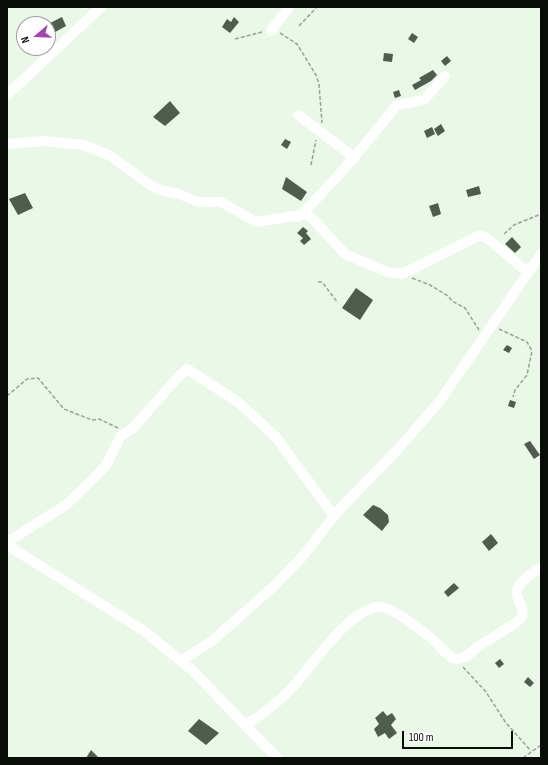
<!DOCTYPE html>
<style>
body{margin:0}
#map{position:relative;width:548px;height:765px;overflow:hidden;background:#e9f8e7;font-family:"Sofia Sans Condensed",sans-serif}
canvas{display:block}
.frame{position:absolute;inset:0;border:8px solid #080d08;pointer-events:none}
.north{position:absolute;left:16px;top:16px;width:40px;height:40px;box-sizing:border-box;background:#fff;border:1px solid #9c9e9c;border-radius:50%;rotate:251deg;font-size:11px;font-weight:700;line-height:16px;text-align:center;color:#080d08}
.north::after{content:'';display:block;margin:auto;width:14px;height:18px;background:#a246b0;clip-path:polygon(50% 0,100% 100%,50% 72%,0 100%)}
.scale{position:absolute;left:402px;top:731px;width:111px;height:18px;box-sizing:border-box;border:2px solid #080d08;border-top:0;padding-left:5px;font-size:12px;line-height:14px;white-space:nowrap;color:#080d08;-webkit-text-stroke:3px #fff;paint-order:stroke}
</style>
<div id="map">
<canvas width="548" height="765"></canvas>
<div class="frame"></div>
<div class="north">N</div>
<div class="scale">100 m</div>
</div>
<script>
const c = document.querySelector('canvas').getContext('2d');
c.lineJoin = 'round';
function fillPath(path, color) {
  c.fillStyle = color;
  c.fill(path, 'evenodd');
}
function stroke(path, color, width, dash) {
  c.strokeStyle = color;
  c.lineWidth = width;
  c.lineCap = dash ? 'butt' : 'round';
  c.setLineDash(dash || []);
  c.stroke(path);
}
fillPath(new Path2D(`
 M62,17L66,26L48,36V24Z
 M234,17L239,22L230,33L222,27L227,19L231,22Z
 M412,33L418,37L414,43L408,39Z
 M384,53L393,54L392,62L383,61Z
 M447,56L451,61L445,66L441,61Z
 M433,70L437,75L431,81L415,90L412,85L421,80L419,78Z
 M399,90L401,96L395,98L393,92Z
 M170,101L180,113L165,126L153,117Z
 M441,124L445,131L438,136L434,129Z
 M432,127L435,134L427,138L424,131Z
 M285,139L291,142L287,149L281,145Z
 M286,177L307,192L301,201L282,189Z
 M479,186L481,194L468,197L466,190Z
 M25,193L33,208L18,215L9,199Z
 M438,203L441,214L433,217L429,206Z
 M303,227L308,231L306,233L311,239L304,245L300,241L303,238L297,233Z
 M512,237L521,247L515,253L505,244Z
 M356,288L373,300L360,320L342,308Z
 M507,345L512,348L509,353L503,350Z
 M510,400L516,402L514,408L508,406Z
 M530,441L540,455L534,459L524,444Z
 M373,505L380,508L388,515L389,522L382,531L363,515Z
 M491,534L498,543L489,551L482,542Z
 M454,583L459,588L448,597L444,592Z
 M500,659L504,664L499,668L495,663Z
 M528,677L534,683L530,687L524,682Z
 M383,711L387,716L392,713L396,719L391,725L397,733L389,739L385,733L378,737L374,729L379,724L375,718Z
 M199,719L219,733L206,745L188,731Z
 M91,750L99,758H86Z`), '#4f5c4e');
stroke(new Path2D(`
 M299,26L317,7
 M280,33L297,44L316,75L319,84L322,123
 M235,39L262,32
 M311,165L316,140
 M504,234L514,225L541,214
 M412,278L430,285L448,296L452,301L465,308L479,330
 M318,282H322L338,303
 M499,329L527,342L532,351L527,375L515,390L513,397
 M7,396L27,379L38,378L64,409L92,420L99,419L118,428
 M463,667L486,692L506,723L531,751
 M523,758L541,745`), '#98a396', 1.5, [4, 2]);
stroke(new Path2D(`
 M271,31L289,7
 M7,95L101,7
 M298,115L355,158
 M7,144L44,141L84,145L111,156L150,185L160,190L179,194L198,202H221L256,222L306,214L311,217L345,254L387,272L402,274L480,235L487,238L524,269L531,268
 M298,217C336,181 365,144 397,105L424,100L445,76
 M7,542L66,505L94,478L106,465L121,436L133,428L178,377L187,369L238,402L276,437L334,516
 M7,545L144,631L192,670L277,758
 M181,661L212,641L274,586L303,556L338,511L399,448L439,402L541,254
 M246,725C261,715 276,704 289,691C312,667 342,617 375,607C388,603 421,630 432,639C439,644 448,659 458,659C464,659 469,654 474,650C488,638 507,631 521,618C527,608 515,601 517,591C518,582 534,572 541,567`), '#fff', 10);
</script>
